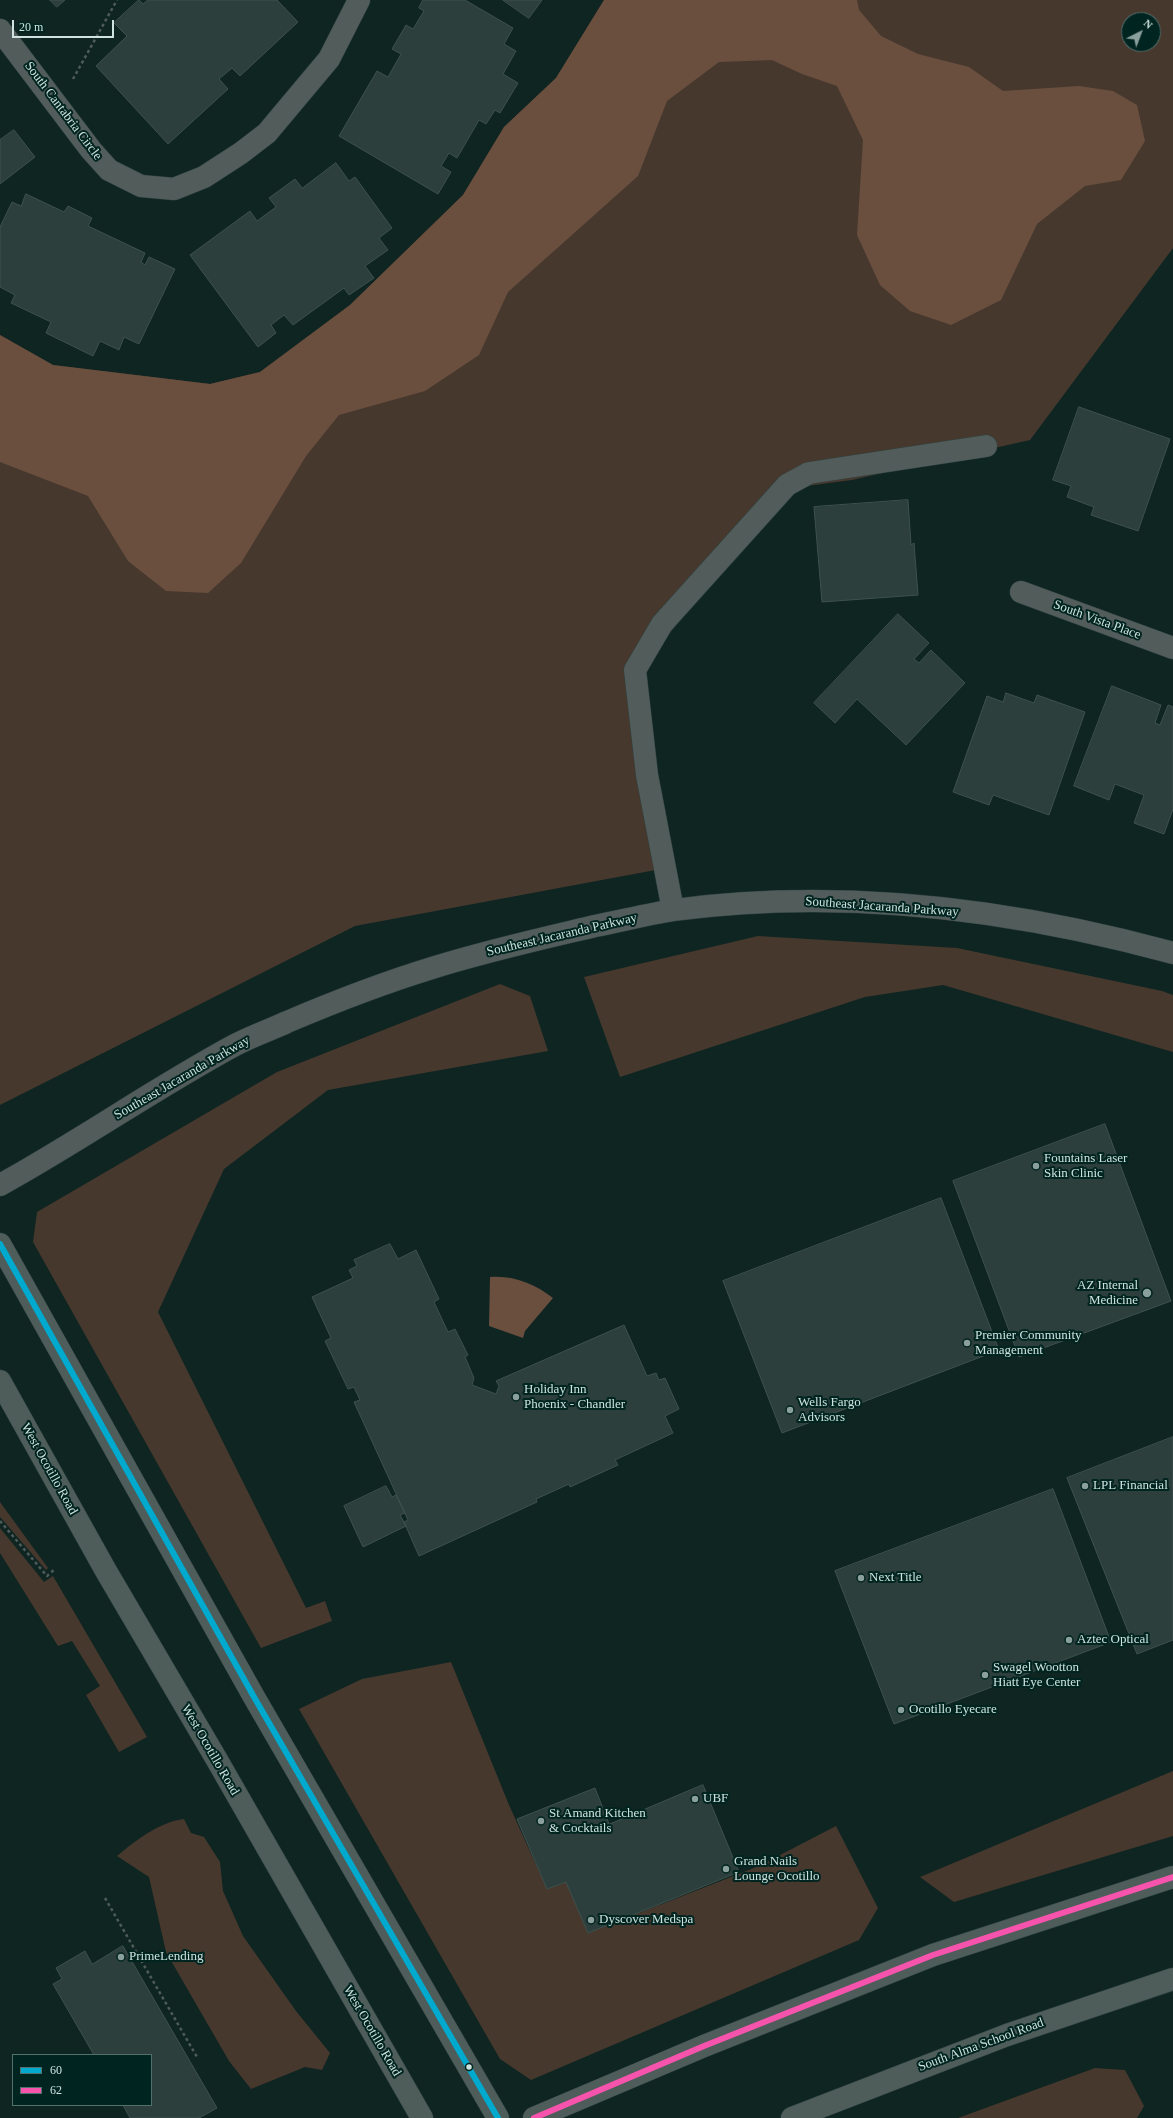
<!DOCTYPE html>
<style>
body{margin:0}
#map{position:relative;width:1173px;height:2118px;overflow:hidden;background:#0e2522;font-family:Georgia,serif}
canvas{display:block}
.legend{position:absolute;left:12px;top:2054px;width:140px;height:52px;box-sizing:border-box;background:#002420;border:1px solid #52706c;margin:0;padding:5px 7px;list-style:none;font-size:12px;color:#cee3df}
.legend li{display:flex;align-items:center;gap:8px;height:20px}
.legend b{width:20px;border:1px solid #52706c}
.north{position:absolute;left:1121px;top:12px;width:40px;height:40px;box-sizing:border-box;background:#002420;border:1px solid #52706c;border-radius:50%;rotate:42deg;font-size:11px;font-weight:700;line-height:16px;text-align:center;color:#cee3df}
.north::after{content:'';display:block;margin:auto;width:14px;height:18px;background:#8ba09d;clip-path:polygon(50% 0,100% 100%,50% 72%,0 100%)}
.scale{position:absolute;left:12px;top:20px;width:102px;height:18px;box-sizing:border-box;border:2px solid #cee3df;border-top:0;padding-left:5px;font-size:12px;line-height:14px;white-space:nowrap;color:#cee3df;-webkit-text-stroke:3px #002420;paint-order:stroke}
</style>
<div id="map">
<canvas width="1173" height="2118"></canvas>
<ul class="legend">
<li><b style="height:5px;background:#00a9ce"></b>60</li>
<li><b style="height:5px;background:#f653ac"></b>62</li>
</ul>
<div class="north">N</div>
<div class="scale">20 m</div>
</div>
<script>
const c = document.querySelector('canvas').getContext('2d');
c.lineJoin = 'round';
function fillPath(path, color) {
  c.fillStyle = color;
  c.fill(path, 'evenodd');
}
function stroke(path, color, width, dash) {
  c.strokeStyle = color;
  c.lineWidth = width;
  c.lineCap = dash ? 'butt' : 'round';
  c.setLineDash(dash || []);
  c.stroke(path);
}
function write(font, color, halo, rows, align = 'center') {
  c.font = font + ' Georgia,serif';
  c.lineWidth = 4;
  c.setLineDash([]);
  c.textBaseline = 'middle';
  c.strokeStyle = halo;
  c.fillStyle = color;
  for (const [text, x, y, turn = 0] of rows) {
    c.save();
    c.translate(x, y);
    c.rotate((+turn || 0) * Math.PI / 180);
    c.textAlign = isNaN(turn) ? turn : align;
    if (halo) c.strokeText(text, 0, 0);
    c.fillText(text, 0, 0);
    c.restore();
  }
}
fillPath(new Path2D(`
 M604,0H1173V248L1030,440L852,480L784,489L639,672L661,869L355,926L0,1105V335L53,365L210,384L260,372L350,305L463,195L504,127L556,78ZM1129,20H1153V44H1129Z
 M758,936L957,948L1162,991L1173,995V1052L943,985L865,997L620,1077L584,977Z
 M500,984L530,996L548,1051L328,1090L224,1169L158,1312L306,1608L325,1601L332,1621L261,1648L33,1242L37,1212L277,1072Z
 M0,1502L48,1568L46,1570L0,1517Z
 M0,1528L44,1582L53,1576L147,1737L119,1752L86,1695L100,1686L72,1641L58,1646L0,1553Z
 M451,1662L509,1805L547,1889L566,1882L588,1933L759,1866L836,1826L878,1908L859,1940L531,2080L500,2059L299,1709L362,1679Z
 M1173,1771V1836L954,1902L920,1877Z
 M184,1819L191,1833L204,1837L220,1862L223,1891L243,1936L296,2011L330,2053L322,2070L305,2067L251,2089L229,2061L166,1952L149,1877L117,1856C135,1841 159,1822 184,1819Z
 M1095,2068L1125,2070L1144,2106L1137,2118H958Z`), '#47382e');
fillPath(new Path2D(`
 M604,0H857L859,10L881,36L918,54L969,67L1003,91L1079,86L1113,91L1137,105L1145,141L1121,180L1085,186L1037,224L1001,300L951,325L910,311L880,285L857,235L863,140L837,86L802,74L772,60L719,62L667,101L638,176L508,292L479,355L425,391L339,415L306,456L241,563L208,593L166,591L128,561L88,496L0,462V335L53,365L210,384L260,372L350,305L463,195L504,127L556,78Z
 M490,1277C514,1275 535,1284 553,1298L525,1331L523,1338L489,1326Z`), '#6a4f3f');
const building = new Path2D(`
 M50,0H65L57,7Z
 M139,0L143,4L148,0H277L298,22L240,76L232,68L219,79L228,89L168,144L96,66L127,36L114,23Z
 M423,0H465L513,28L504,44L516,51L503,74L518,83L500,113L495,110L486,124L479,120L457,158L449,153L441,166L451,172L438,194L339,136L377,71L388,77L401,54L392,49L406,25L413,29L424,11L419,8Z
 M503,0H542L529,18Z
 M14,130L35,157L0,184V140Z
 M336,163L349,181L355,177L392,228L379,238L388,250L365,266L374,278L349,295L344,288L293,325L284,315L271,325L276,333L258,347L190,255L250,211L257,221L276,207L269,198L295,179L302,188Z
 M26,194L64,212L68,206L92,218L88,226L145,253L141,262L145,265L149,257L175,269L139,344L124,337L119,350L100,341L93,356L46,333L51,322L11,303L15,295L0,287V227L12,202L21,206Z
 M1079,407L1170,439L1138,531L1091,515L1094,507L1067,497L1071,486L1053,480Z
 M908,500L911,545L914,543L918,595L822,602L814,507Z
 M898,614L929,643L914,659L919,663L931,650L965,683L906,745L857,699L835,723L814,703Z
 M1112,686L1161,705L1155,723L1160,725L1168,705L1173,707V809L1164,834L1134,823L1144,795L1115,784L1109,800L1074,786Z
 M1006,693L1034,703L1037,695L1085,712L1049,815L993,795L989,805L953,792L987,696L1003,702Z
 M1105,1124L1171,1301L1019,1357L953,1181Z
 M941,1198L999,1350L782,1433L723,1281Z
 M390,1244L398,1259L416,1250L439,1299L434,1302L448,1332L455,1329L468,1355L465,1357L474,1378L472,1385L496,1394L499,1386L496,1381L624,1325L647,1376L656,1373L659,1380L665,1378L679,1409L665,1416L673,1433L615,1460L618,1465L570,1487L569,1484L536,1499L537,1502L419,1556L404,1522L408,1520L354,1402L360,1400L354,1387L348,1389L325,1341L331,1338L312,1297L353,1278L349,1270L357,1266L354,1260Z
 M1173,1437V1640L1137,1654L1067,1478Z
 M386,1486L392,1497L396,1495L405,1513L400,1515L406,1526L363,1547L344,1506Z
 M1053,1489L1111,1642L894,1724L835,1571Z
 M703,1785L739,1872L588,1933L566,1882L547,1889L517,1819L595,1788L609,1824Z
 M123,1946L217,2108L199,2118H130L123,2105H151V2055H94L53,1984L62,1979L56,1968L85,1951L92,1964Z`);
fillPath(building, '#2c3f3d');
stroke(building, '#3f514f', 1);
const minor = new Path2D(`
 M0,30L91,150L109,170L141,186L174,189L204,177L241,153L267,133L329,59L359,0
 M1021,592L1173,648
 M673,910L647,775L635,670L662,624L787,485L809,473L986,446
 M0,1185C80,1141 155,1088 235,1045C252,1036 270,1030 287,1022C334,1002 383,983 432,968C486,951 540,939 595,926C621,921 648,914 674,910C840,888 1012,909 1173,953`);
const major = new Path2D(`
 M0,1244L254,1697L498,2118
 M0,1381L106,1571L217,1760L422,2118
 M534,2118L704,2046L933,1955L1173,1877
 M792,2118L1007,2035L1173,1979`);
stroke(minor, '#2e423f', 23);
stroke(major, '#2e423f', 23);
stroke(new Path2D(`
 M73,79L117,0
 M0,1521L47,1576L55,1569
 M105,1898L197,2057`), '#4f5b59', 2.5, [3, 3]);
stroke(minor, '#525c5b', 22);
stroke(major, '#4e5c5a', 22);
stroke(new Path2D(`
 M0,1244L254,1697L498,2118`), '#00a9ce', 6);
stroke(new Path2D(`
 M534,2118L704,2046L933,1955L1173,1877`), '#f653ac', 6);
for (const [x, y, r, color] of [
 [1036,1166,4,"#8ba09d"],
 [1147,1293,5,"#8ba09d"],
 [967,1343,4,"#8ba09d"],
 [516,1397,4,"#8ba09d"],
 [790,1410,4,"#8ba09d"],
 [1085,1486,4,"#8ba09d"],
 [861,1578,4,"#8ba09d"],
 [1069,1640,4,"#8ba09d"],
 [985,1675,4,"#8ba09d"],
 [901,1710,4,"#8ba09d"],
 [695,1799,4,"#8ba09d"],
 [541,1821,4,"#8ba09d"],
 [726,1869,4,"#8ba09d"],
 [591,1920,4,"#8ba09d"],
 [121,1957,4,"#8ba09d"],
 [469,2067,3.5,"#cee3df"]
]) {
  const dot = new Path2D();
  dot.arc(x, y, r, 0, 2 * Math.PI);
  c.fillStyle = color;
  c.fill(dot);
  stroke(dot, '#002420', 1.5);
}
write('13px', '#cee3df', '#002420', [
 ["South Cantabria Circle",63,111,53],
 ["South Vista Place",1097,620,20],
 ["Southeast Jacaranda Parkway",882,907,4],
 ["Southeast Jacaranda Parkway",562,935,-13],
 ["Southeast Jacaranda Parkway",182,1078,-30],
 ["West Ocotillo Road",49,1469,61],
 ["West Ocotillo Road",210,1750,60],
 ["West Ocotillo Road",372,2031,60],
 ["South Alma School Road",981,2045,-20]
]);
write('13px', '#cee3df', '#002420', [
 ["Fountains Laser",1044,1159],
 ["Skin Clinic",1044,1174],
 ["AZ Internal",1138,1286,"right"],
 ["Medicine",1138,1301,"right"],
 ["Premier Community",975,1336],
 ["Management",975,1351],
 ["Holiday Inn",524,1390],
 ["Phoenix - Chandler",524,1405],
 ["Wells Fargo",798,1403],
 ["Advisors",798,1418],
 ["LPL Financial",1093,1486],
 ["Next Title",869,1578],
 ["Aztec Optical",1077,1640],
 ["Swagel Wootton",993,1668],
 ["Hiatt Eye Center",993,1683],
 ["Ocotillo Eyecare",909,1710],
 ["UBF",703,1799],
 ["St Amand Kitchen",549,1814],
 ["& Cocktails",549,1829],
 ["Grand Nails",734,1862],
 ["Lounge Ocotillo",734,1877],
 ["Dyscover Medspa",599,1920],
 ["PrimeLending",129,1957]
], 'left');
</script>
